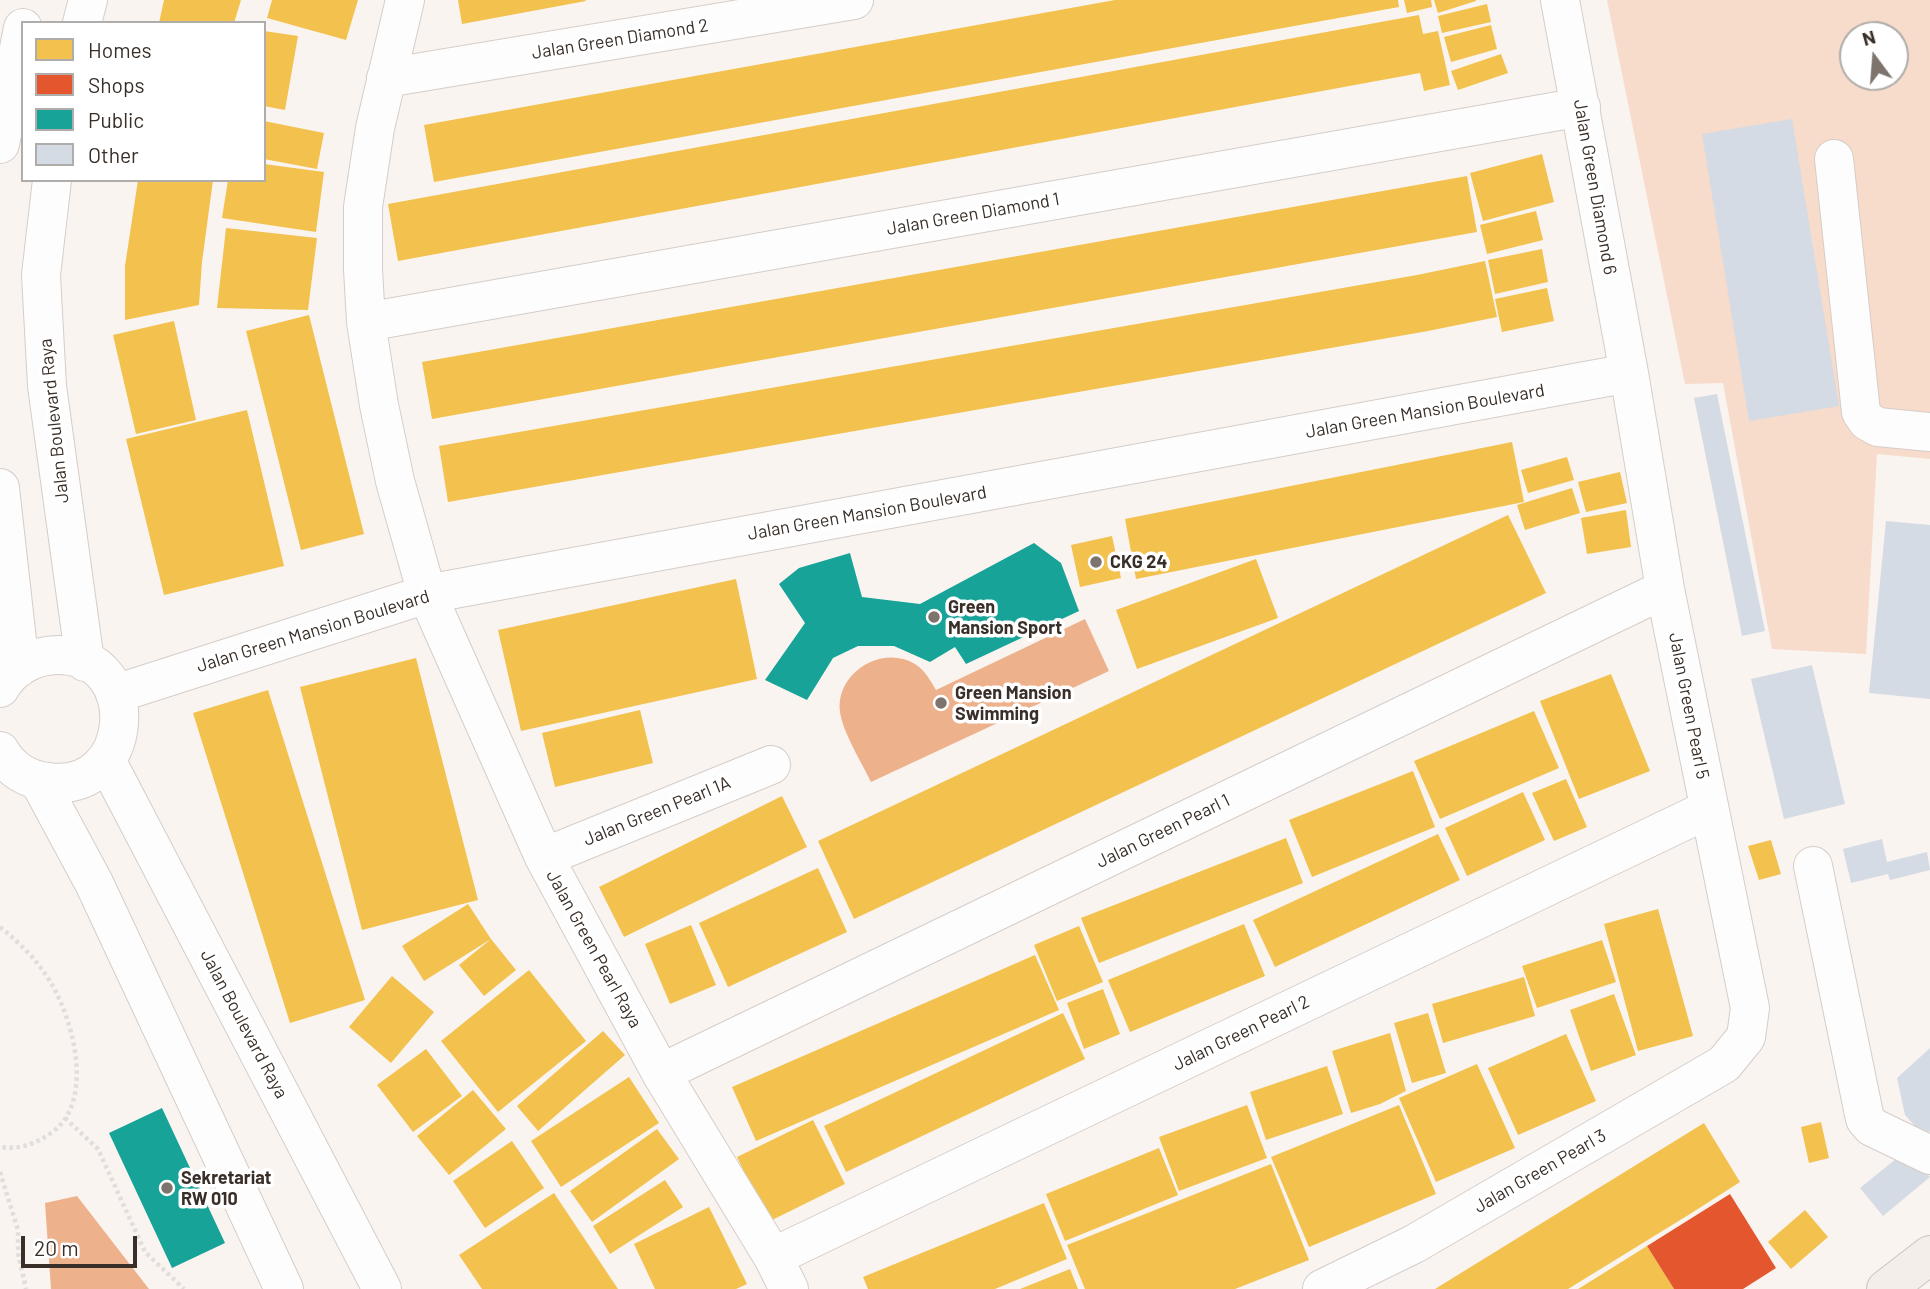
<!DOCTYPE html>
<style>
body{margin:0}
#map{position:relative;width:1930px;height:1289px;overflow:hidden;background:#faf4f0;font-family:Barlow,sans-serif}
canvas{display:block}
.legend{position:absolute;left:21px;top:21px;width:245px;height:161px;box-sizing:border-box;background:#fff;border:2px solid #b0aca9;margin:0;padding:9px 12px;list-style:none;font-size:21px;color:#392f28}
.legend li{display:flex;align-items:center;gap:14px;height:35px}
.legend b{width:35px;border:2px solid #b0aca9}
.north{position:absolute;left:1839px;top:21px;width:70px;height:70px;box-sizing:border-box;background:#fff;border:2px solid #b0aca9;border-radius:50%;rotate:344deg;font-size:19px;font-weight:700;line-height:28px;text-align:center;color:#392f28}
.north::after{content:'';display:block;margin:auto;width:24px;height:32px;background:#7d746e;clip-path:polygon(50% 0,100% 100%,50% 72%,0 100%)}
.scale{position:absolute;left:21px;top:1236px;width:116px;height:32px;box-sizing:border-box;border:4px solid #392f28;border-top:0;padding-left:9px;font-size:21px;line-height:24px;white-space:nowrap;color:#392f28;-webkit-text-stroke:5px #fff;paint-order:stroke}
</style>
<div id="map">
<canvas width="1930" height="1289"></canvas>
<ul class="legend">
<li><b style="height:19px;background:#f2c14e"></b>Homes</li>
<li><b style="height:19px;background:#e4572e"></b>Shops</li>
<li><b style="height:19px;background:#17a398"></b>Public</li>
<li><b style="height:19px;background:#d4dbe4"></b>Other</li>
</ul>
<div class="north">N</div>
<div class="scale">20 m</div>
</div>
<script>
const c = document.querySelector('canvas').getContext('2d');
c.lineJoin = 'round';
function fillPath(path, color) {
  c.fillStyle = color;
  c.fill(path, 'evenodd');
}
function stroke(path, color, width, dash) {
  c.strokeStyle = color;
  c.lineWidth = width;
  c.lineCap = dash ? 'butt' : 'round';
  c.setLineDash(dash || []);
  c.stroke(path);
}
function write(font, color, halo, rows, align = 'center') {
  c.font = font + ' Barlow,sans-serif';
  c.lineWidth = 7;
  c.setLineDash([]);
  c.textBaseline = 'middle';
  c.strokeStyle = halo;
  c.fillStyle = color;
  for (const [text, x, y, turn = 0] of rows) {
    c.save();
    c.translate(x, y);
    c.rotate((+turn || 0) * Math.PI / 180);
    c.textAlign = isNaN(turn) ? turn : align;
    if (halo) c.strokeText(text, 0, 0);
    c.fillText(text, 0, 0);
    c.restore();
  }
}
fillPath(new Path2D(`
 M1607,0H1930V459L1877,454L1866,654L1772,649L1723,383L1685,384ZM1853,35H1895V77H1853Z`), '#f7dbcb');
fillPath(new Path2D(`
 M1085,619L1109,671L871,782C862,763 843,733 840,712C835,673 882,644 915,664C925,670 930,680 936,690Z
 M77,1196L149,1289H51L45,1203Z`), '#edb28c');
fillPath(new Path2D(`
 M164,0H241L234,23H159Z
 M272,0H358L346,40L267,18Z
 M458,0H585L586,1L462,24Z
 M1115,0H1398L1399,7L434,182L424,125Z
 M1404,0H1431L1432,7L1407,13Z
 M1434,0H1476V1L1438,13Z
 M1487,4L1491,22L1442,33L1438,16Z
 M1419,15L1423,34L1438,31L1450,85L1424,91L1420,73L398,261L388,204Z
 M1491,25L1497,49L1451,62L1444,37Z
 M264,31L298,36L285,110L264,106Z
 M1501,54L1508,73L1458,90L1451,71Z
 M264,121L324,133L317,169L264,159Z
 M1542,154L1554,202L1483,221L1470,173Z
 M264,164L324,172L316,232L222,218L228,180H264Z
 M1467,176L1477,232L432,419L422,362Z
 M138,180H213L202,262L199,305L125,320V266Z
 M1536,211L1543,240L1487,254L1480,225Z
 M226,228L317,238L308,310L217,308Z
 M1542,249L1548,282L1495,294L1488,260Z
 M1485,261L1497,317L1428,331L448,502L439,446L1417,275Z
 M1547,288L1554,321L1502,332L1495,299Z
 M309,315L364,534L301,550L246,331Z
 M174,321L196,420L136,434L113,335Z
 M247,410L284,566L164,595L126,439Z
 M1512,442L1524,502L1136,579L1125,519Z
 M1567,457L1574,480L1528,493L1521,470Z
 M1620,472L1627,503L1586,512L1578,482Z
 M1572,488L1580,513L1525,530L1517,505Z
 M1626,510L1631,547L1587,554L1581,518Z
 M1508,515L1546,593L854,919L818,841Z
 M1112,536L1121,578L1080,587L1071,545Z
 M1256,559L1278,618L1137,669L1116,610Z
 M736,579L757,679L521,731L498,630Z
 M416,658L478,900L362,930L300,687Z
 M1611,674L1650,771L1579,799L1540,701Z
 M268,690L365,1000L290,1023L193,713Z
 M640,710L653,763L555,787L542,733Z
 M1534,711L1559,768L1440,819L1414,761Z
 M1413,771L1435,827L1312,877L1289,820Z
 M1566,779L1587,827L1554,841L1532,793Z
 M1523,792L1545,840L1467,876L1445,828Z
 M782,796L807,847L624,937L599,887Z
 M1438,834L1460,880L1275,967L1253,920Z
 M1286,838L1303,883L1099,963L1081,918Z
 M1771,840L1781,874L1759,880L1748,846Z
 M818,868L847,932L728,987L699,923Z
 M468,904L491,939L516,970L484,996L459,965L491,939L424,981L402,946Z
 M1658,909L1693,1036L1638,1051L1604,924Z
 M1244,924L1265,976L1130,1032L1108,980Z
 M691,925L716,985L670,1004L645,944Z
 M1079,926L1103,982L1057,1001L1034,945Z
 M1602,940L1616,982L1537,1008L1522,966Z
 M1035,955L1059,1010L756,1141L732,1087Z
 M529,970L586,1041L498,1112L441,1041Z
 M392,976L434,1012L391,1063L349,1027Z
 M1524,977L1535,1016L1443,1043L1432,1004Z
 M1103,989L1120,1034L1084,1049L1067,1003Z
 M1614,994L1636,1055L1591,1071L1570,1010Z
 M1063,1013L1085,1059L846,1172L824,1126Z
 M1428,1013L1446,1073L1412,1083L1394,1023Z
 M603,1031L625,1055L538,1131L517,1106Z
 M1390,1033L1406,1091L1380,1104L1351,1113L1332,1051Z
 M1566,1034L1596,1101L1518,1135L1488,1068Z
 M426,1049L462,1096L413,1132L377,1085Z
 M1477,1064L1515,1148L1436,1182L1399,1098Z
 M1327,1066L1343,1114L1266,1140L1250,1092Z
 M629,1077L659,1123L561,1187L531,1141Z
 M473,1090L506,1129L449,1175L417,1136Z
 M1247,1105L1267,1158L1179,1191L1159,1137Z
 M1399,1105L1436,1194L1309,1247L1271,1157Z
 M813,1120L845,1184L768,1222L737,1157Z
 M1821,1122L1829,1158L1809,1163L1801,1127Z
 M1704,1123L1740,1182L1690,1214L1568,1289H1435Z
 M657,1129L679,1159L592,1222L570,1191Z
 M512,1141L544,1188L485,1228L453,1181Z
 M1159,1148L1178,1195L1065,1241L1046,1194Z
 M1271,1164L1309,1260L1235,1289H1085L1067,1245Z
 M665,1180L683,1207L610,1254L593,1226Z
 M554,1193L618,1289H482L459,1255Z
 M1044,1203L1067,1259L995,1289H868L863,1277Z
 M709,1207L747,1284L736,1289H655L634,1244Z
 M1805,1210L1828,1237L1791,1269L1768,1242Z
 M1647,1246L1674,1289H1578L1583,1286Z
 M1070,1269L1078,1289H1020Z`), '#f2c14e');
fillPath(new Path2D(`
 M1730,1194L1776,1268L1743,1289H1674L1647,1246Z`), '#e4572e');
fillPath(new Path2D(`
 M1034,543L1061,563L1079,611L966,664L955,647L930,662L894,646H858L833,658L807,700L765,680L805,623L779,584L799,568L850,553L862,597L920,604Z
 M162,1108L225,1243L172,1268L109,1133Z`), '#17a398');
fillPath(new Path2D(`
 M1792,119L1839,406L1749,421L1702,134Z
 M1717,394L1765,631L1742,636L1694,398Z
 M1886,521L1930,525V699L1869,693Z
 M1812,665L1845,804L1784,819L1751,679Z
 M1882,839L1887,862L1927,852L1930,870L1890,880L1888,874L1851,883L1843,849Z
 M1930,1048V1131L1924,1136L1905,1115L1897,1078Z
 M1907,1150L1930,1177L1883,1216L1860,1188Z`), '#d4dbe4');
const minor = new Path2D(`
 M405,0L375,128L363,207V269L366,322L379,405L395,481L427,594L544,857L661,1073L773,1257L789,1289
 M82,23L88,0
 M386,78L854,0
 M0,144L23,28
 M1834,159L1861,412L1867,421L1878,427L1930,432
 M52,180L41,275L47,386L85,662
 M366,322L1581,107
 M0,488L20,667
 M0,688C11,668 34,655 58,655C146,655 136,795 48,782C28,780 10,769 0,751
 M115,694L427,594L1629,373
 M106,760L382,1289
 M39,781L94,883L284,1289
 M544,857L771,765
 M1813,866L1865,1119L1872,1127L1930,1155
 M661,1073L1665,589
 M773,1257L1709,809
 M1322,1289L1414,1244L1724,1064L1746,1037L1750,1008L1665,589L1629,373L1560,0`);
const highway = new Path2D(`
 M1886,1289L1930,1255`);
stroke(minor, '#d5cdc8', 40);
stroke(highway, '#cac2bd', 40);
stroke(new Path2D(`
 M0,927C20,943 38,961 51,983C74,1021 95,1103 51,1133C35,1144 19,1150 0,1147
 M65,1118L98,1149L145,1252L184,1289
 M0,1172L18,1230V1253L26,1289`), '#e0dddc', 4.5, [3.5, 3.5]);
stroke(minor, '#fefdfd', 38);
stroke(highway, '#f4eeea', 38);
for (const [x, y, r, color] of [
 [1096,562,7,"#7d746e"],
 [934,617,7,"#7d746e"],
 [941,703,7,"#7d746e"],
 [167,1188,7,"#7d746e"]
]) {
  const dot = new Path2D();
  dot.arc(x, y, r, 0, 2 * Math.PI);
  c.fillStyle = color;
  c.fill(dot);
  stroke(dot, '#fff', 2.5);
}
write('18px', '#392f28', '#fff', [
 ["Jalan Green Diamond 2",620,39,-9],
 ["Jalan Green Diamond 6",1595,187,80],
 ["Jalan Green Diamond 1",973,214,-10],
 ["Jalan Green Mansion Boulevard",1425,411,-10],
 ["Jalan Boulevard Raya",54,421,-96],
 ["Jalan Green Mansion Boulevard",867,513,-10],
 ["Jalan Green Mansion Boulevard",313,631,-17],
 ["Jalan Green Pearl 5",1689,706,79],
 ["Jalan Green Pearl 1A",657,811,-22],
 ["Jalan Green Pearl 1",1163,831,-26],
 ["Jalan Green Pearl Raya",594,949,61],
 ["Jalan Boulevard Raya",244,1024,62],
 ["Jalan Green Pearl 2",1241,1033,-26],
 ["Jalan Green Pearl 3",1540,1171,-30]
]);
write('bold 18px', '#392f28', '#fff', [
 ["CKG 24",1110,562],
 ["Green",948,607],
 ["Mansion Sport",948,628],
 ["Green Mansion",955,693],
 ["Swimming",955,714],
 ["Sekretariat",181,1178],
 ["RW 010",181,1199]
], 'left');
</script>
